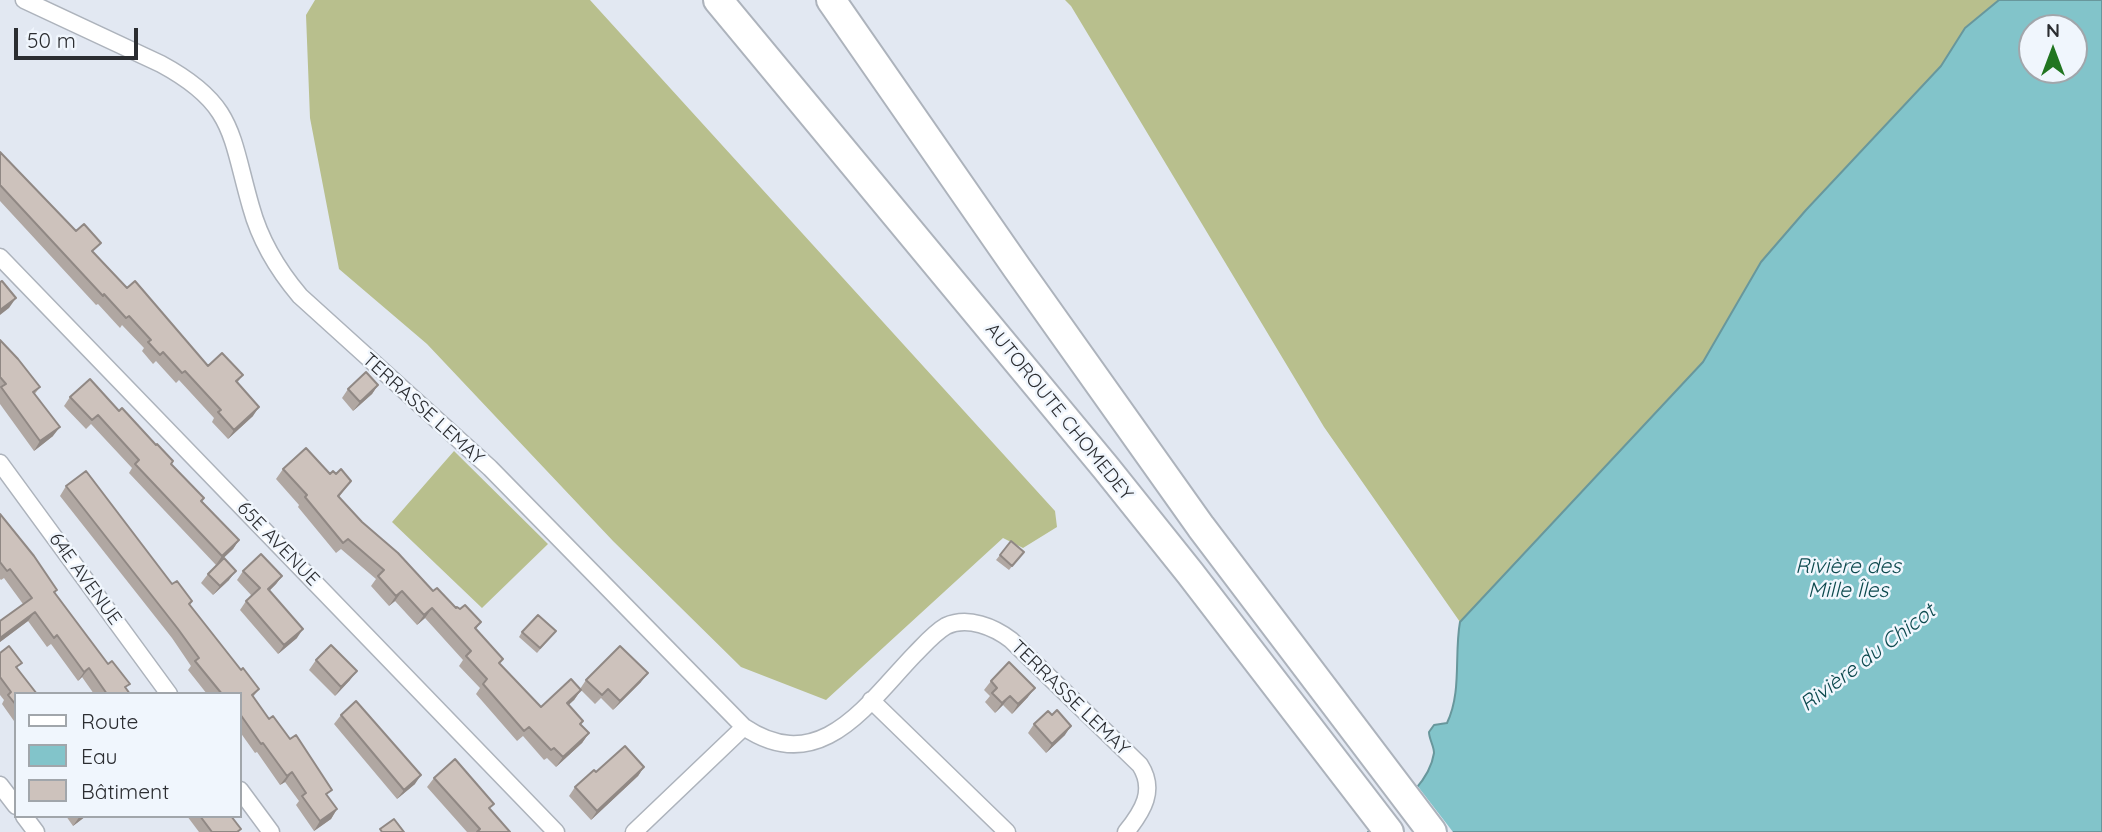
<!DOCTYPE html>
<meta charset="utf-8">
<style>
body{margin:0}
#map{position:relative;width:2102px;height:832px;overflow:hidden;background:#e2e8f2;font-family:Quicksand,sans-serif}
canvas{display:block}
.legend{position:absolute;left:14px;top:692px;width:228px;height:126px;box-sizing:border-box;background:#f0f6fd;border:2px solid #a1a6ab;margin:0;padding:9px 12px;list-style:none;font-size:21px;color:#2b2d31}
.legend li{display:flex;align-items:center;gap:14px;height:35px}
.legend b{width:35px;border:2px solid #a1a6ab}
.north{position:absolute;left:2018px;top:14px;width:70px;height:70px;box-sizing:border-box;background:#f0f6fd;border:2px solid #a1a6ab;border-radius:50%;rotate:0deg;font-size:19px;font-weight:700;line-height:28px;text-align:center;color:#2b2d31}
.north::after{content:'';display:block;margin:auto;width:24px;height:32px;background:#217520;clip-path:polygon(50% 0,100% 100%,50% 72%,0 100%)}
.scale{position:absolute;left:14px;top:28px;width:124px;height:32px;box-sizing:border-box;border:4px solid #2b2d31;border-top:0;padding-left:9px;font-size:21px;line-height:24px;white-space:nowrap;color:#2b2d31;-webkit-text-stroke:5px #f0f6fd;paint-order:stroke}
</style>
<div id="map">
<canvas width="2102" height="832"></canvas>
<ul class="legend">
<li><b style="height:9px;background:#fff"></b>Route</li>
<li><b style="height:19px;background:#82c4ca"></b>Eau</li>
<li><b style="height:19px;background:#cdc2bc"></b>Bâtiment</li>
</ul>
<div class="north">N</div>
<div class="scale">50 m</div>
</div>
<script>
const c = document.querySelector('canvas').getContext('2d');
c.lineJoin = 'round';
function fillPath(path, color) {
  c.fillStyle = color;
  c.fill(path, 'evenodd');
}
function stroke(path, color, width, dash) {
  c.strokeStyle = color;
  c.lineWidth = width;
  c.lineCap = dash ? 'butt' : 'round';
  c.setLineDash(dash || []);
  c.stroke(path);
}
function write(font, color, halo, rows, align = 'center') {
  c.font = font + ' Quicksand,sans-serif';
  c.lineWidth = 5;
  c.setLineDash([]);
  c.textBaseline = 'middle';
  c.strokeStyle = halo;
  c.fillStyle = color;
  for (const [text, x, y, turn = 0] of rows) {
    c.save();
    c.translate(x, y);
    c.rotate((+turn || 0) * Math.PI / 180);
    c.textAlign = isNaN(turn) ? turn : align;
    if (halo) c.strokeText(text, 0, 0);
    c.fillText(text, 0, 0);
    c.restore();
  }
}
fillPath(new Path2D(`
 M315,0H590L1055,511L1057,527L1023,548L1003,538L826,700L741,667L613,541L427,344L339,269L310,118L306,15Z
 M1065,0H1999L1965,28L1941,66L1806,210L1761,262L1704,362L1460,622L1324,427L1071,6Z
 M454,451L548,544L482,608L392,522Z`), '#b8bf8d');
const water = new Path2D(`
 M1999,0H2102V832H1368C1391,811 1429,787 1434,753C1434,746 1429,739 1429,732L1434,725L1447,723C1462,692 1454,655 1460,622L1703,362L1761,262L1806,210L1941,66L1965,28ZM2032,28H2074V70H2032Z`);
fillPath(water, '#82c4ca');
stroke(water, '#68979c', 2);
fillPath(new Path2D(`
 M1416,784L1453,832H1370L1367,828Z`), '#e2e8f2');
const minor = new Path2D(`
 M24,0L161,64C235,104 230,134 251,207C260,240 278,270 300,296L490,468L744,727C820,778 867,704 914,655C924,645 934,633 946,626C968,616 994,627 1011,640L1140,765C1156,790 1143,811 1126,832
 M0,257L556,832
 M0,463L169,694
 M871,700L1007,832
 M0,785L16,806
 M240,790L271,832
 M24,816L36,832
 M634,832L744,727`);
const motorway = new Path2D(`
 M718,0L1106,468L1190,573L1389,832
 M831,0L1017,268L1201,527L1432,832`);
stroke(minor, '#adb3bc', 19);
stroke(motorway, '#adb3bc', 32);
stroke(minor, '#fff', 16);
stroke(motorway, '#fff', 28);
fillPath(new Path2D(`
 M0,152L127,288L208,366L243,375L237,383L253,416L228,439L212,422L214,418L179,380L176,383L156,361L153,364L142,351L144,348L122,325L120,328L98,304L96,305L0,201Z
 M0,340L40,387L34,395L53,436L34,451L0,404Z
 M378,385L372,394L353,411L342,398L348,389Z
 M70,397L119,411L204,498L202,501L239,540L233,549L216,565L129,473L132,468L91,424L86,429L64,406Z
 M283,469L330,474H336L351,481L339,497L362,522L433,591L456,608L460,609L481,622L476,629L500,664L541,707L580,689L586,680L641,682L613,710L601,698L595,704L581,690L574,700L568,705L583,721L581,724L589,733L582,743L556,767L547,758L544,760L523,736L517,741L476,694L480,688L459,666L463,660L425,618L417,625L395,601L389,606L371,586L376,579L341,549L336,553L298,507L299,505L276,479Z
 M66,486L172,584L192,601L190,605L241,670L259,689L253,697L337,809L331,819L314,831L296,805L299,801L285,782L280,785L257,752L255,753L240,732V694H207L188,670L191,666L172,638L60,496Z
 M0,514L57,590L55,593L130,694H94L82,677L78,681L51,644L47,647L28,621L0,642V621L23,604L4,578L1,580L0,579Z
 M1024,552L1009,570L996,560L1000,555Z
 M243,571L282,576L276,584L269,591L297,638L278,654L240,610L246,601L252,596L237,580Z
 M208,574L229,580L213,595L201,583Z
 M522,632L552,636L537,653L519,637Z
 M0,653L18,668L16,694V720L14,721L2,704L4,700L0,695Z
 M316,660L350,680L335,696L309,670Z
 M991,681L1028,697L1012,714L1003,705L995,713L985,702L990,696L984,690Z
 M341,715L415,784L397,799L334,724Z
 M1034,724L1065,735L1046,753L1028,733Z
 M644,767L638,776L591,820L569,796L575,787L596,772Z
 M434,778L490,809L510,832H467L427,787Z
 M66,816H86L73,826Z
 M187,816H231L239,832H199Z`), '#b0a7a2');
fillPath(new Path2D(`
 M16,298L9,308L0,315V310Z
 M378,385L372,394L353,411L360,402Z
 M259,407L253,416L228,439L234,430Z
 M60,427L53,436L34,451L40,441Z
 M239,540L233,549L216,565L222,556Z
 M236,571L229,580L213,595L220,586Z
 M282,576L276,584L262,598L268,589Z
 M402,591L395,601L389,606L396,596Z
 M432,608L425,618L417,625L424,615Z
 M35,612L28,621L0,642V638Z
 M303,629L297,638L278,654L284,645Z
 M89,668L82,677L78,681L84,672Z
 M357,671L350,680L335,696L341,687Z
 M648,673L641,682L613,710L620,701Z
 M1035,688L1028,697L1012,714L1018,704Z
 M581,690L574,700L560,713L567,703Z
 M1010,696L1003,705L995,713L1002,703Z
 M1071,726L1065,735L1046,753L1052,744Z
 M589,733L582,743L556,767L563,757Z
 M644,767L638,776L591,820L597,811Z
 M292,772L285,782L280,785L287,776Z
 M421,775L415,784L397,799L404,790Z
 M337,809L331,819L314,831L320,821Z
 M80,816H86L73,826Z`), '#908884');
const building = new Path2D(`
 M0,152L76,231L84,224L101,243L92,251L127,288L135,281L208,366L222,353L243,375L236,381L259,407L234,430L218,412L221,410L185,371L182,373L163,352L160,355L148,342L151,340L129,316L126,318L104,294L103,296L0,185Z
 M2,281L16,298L0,310V282Z
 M0,340L18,359L40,387L33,392L60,427L40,441L1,387L6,384L0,377Z
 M366,372L378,385L360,402L348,389Z
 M90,379L119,411L122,408L156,445L157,444L173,461L171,464L204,498L201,501L239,540L222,556L135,464L139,460L98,415L92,420L70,397Z
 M306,448L330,474L333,471L336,474L341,469L351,481L338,496L362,522L398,553L433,591L437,588L456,608L457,607L460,609L465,605L481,622L475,628L503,659L499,663L541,707L571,679L581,690L567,703L583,721L580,724L589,733L563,757L554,748L551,750L529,727L524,731L483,684L487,679L466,656L471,651L432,608L424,615L402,591L396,596L378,576L384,570L348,539L343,543L305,497L307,495L283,469Z
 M86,471L172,584L177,581L192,601L189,604L241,670L243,668L259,689L252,695L269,719L273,716L290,739L296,735L332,790L326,794L337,809L320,821L302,796L306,793L292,772L287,776L263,743L261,744L240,714V694H222L195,661L199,658L178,629L66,486Z
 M0,514L34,556L57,590L54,592L108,664L112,661L130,684L125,687L130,694H107L89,668L84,672L57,635L54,638L35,612L0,638V621L32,598L10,569L7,571L0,562Z
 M1011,541L1024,552L1012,566L1000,555Z
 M261,554L282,576L268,589L303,629L284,645L246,601L260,588L243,571Z
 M224,558L236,571L220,586L208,574Z
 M538,615L556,631L540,648L522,632Z
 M331,645L357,671L341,687L316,660Z
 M9,646L22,663L16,667L37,694H16V705L8,695L11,692L0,677V653Z
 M620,646L648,673L620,701L608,689L602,695L586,680Z
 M1009,662L1035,688L1018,704L1010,696L1002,703L992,693L997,688L991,681Z
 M356,701L421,775L404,790L341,715Z
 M1057,710L1071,726L1052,744L1034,724L1048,711L1052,715Z
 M625,746L644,767L597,811L575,787L594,770L596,772Z
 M455,759L494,804L489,808L510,832H477L480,829L434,778Z
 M200,816H231L241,829L237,832H212Z
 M394,819L404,832H382L380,829Z`);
fillPath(building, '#cdc2bc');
stroke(building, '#908884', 2);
write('19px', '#2b2d31', '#f0f6fd', [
 ["TERRASSE LEMAY",423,409,42],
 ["AUTOROUTE CHOMEDEY",1059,412,51],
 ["65E AVENUE",278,544,46],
 ["64E AVENUE",85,579,54],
 ["TERRASSE LEMAY",1070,698,44]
]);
write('italic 21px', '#0c494e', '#f0f6fd', [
 ["Rivière des",1848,567],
 ["Mille Îles",1848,591],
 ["Rivière du Chicot",1868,658,-37]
]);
</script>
